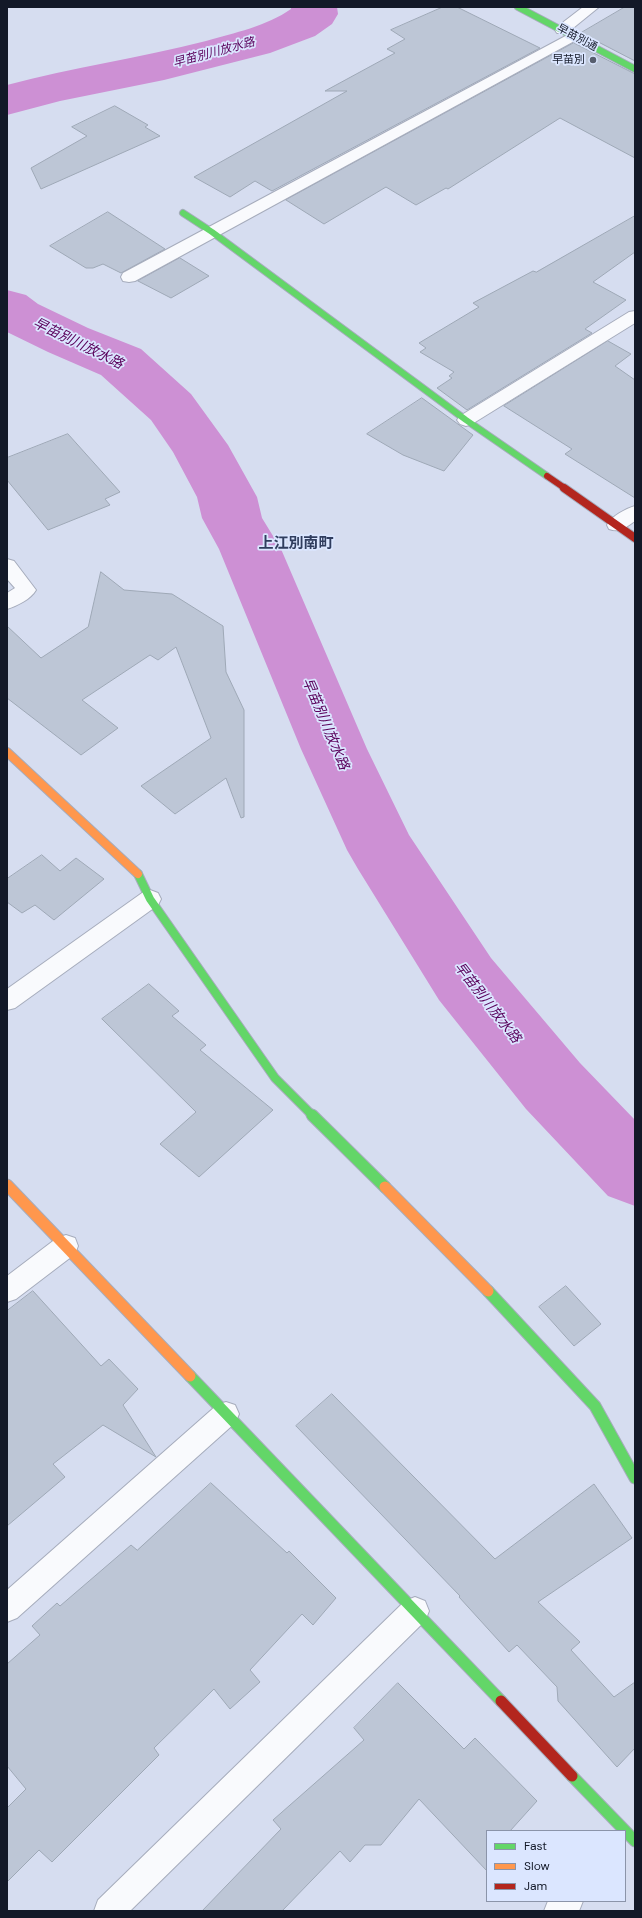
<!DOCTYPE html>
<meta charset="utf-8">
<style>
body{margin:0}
#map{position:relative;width:642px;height:1918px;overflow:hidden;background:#d6ddf0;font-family:"DM Sans",sans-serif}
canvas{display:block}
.frame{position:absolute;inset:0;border:8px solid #131928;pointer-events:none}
.legend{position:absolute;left:486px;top:1830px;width:140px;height:72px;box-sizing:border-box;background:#dbe6ff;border:1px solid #8b94a9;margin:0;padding:5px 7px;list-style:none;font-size:12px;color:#131928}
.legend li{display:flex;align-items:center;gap:8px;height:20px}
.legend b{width:20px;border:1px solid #8b94a9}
</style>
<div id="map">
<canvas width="642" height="1918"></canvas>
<div class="frame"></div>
<ul class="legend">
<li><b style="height:5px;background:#63d668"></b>Fast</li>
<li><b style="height:5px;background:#ff974d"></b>Slow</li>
<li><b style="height:5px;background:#b3261e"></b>Jam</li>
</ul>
</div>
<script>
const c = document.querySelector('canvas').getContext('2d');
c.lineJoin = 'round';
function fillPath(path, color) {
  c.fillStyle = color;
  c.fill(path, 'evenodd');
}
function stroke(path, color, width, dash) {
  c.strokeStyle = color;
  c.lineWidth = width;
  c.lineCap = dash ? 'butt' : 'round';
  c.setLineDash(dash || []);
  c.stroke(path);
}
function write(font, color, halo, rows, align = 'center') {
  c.font = font + ' "DM Sans","Noto Sans JP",sans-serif';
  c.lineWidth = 3.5;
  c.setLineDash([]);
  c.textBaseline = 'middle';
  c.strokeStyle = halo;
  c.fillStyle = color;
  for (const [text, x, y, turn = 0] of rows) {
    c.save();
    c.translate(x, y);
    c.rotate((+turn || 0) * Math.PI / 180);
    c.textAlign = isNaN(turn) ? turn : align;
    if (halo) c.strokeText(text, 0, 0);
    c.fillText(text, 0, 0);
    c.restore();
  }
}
fillPath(new Path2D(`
 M291,7H337L338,14L332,24L315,36L270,53L164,80L60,101L7,115V85C73,67 140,58 206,41C234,33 267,26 291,9Z
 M7,290L26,295L38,304L88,328L141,349L191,394L228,445L257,497L262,518L281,549L367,749L409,835L491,958L580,1063L635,1120V1206L608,1196L526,1109L439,1000L358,869L347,850L301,749L219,549L202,518L197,497L173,452L151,420L101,375L48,352L7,332Z`), '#cd90d4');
const building = new Path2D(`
 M443,7H457L540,48L272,191L255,181L230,197L194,177L347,91H325L395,53L387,49L405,39L391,30Z
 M625,7H635V61L581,33Z
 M574,43L635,74V158L560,118L448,189L446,188L416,205L386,187L324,224L286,200Z
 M115,106L148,125L145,127L160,136L41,189L31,168L87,136L72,127Z
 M108,212L165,249L121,273L103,264L93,268H86L50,246Z
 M635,216V252L593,282L626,300L585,329L592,333L467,410L437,388L452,378L449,376L454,372L420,352L426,348L419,343L479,307L473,303L533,271L536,272Z
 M180,258L209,276L171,298L138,281Z
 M608,341L631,354L615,366L635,380V498L565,454L572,449L504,406Z
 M422,398L473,435L444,471L403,455L367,434Z
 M68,434L120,492L105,499L110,505L48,530L7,480V458Z
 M101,572L124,590L172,594L223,626L226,672L244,710V817L241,818L226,778L175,814L141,786L211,738L176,647L158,660L150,655L82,700L118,728L81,755L7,698V626L41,658L88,627Z
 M42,855L60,871L76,858L104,879L54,920L35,905L22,913L7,902V879Z
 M149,984L179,1011L172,1016L206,1045L200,1050L273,1110L199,1177L160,1144L196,1112L102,1019Z
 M566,1286L601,1324L574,1346L539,1307Z
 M33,1291L101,1366L109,1359L138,1389L123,1405L156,1457L103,1425L53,1464L65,1477L7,1526V1311Z
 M332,1394L495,1559L594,1484L632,1538L538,1602L580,1642L571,1650L614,1697L635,1682V1748L617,1767L558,1701L557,1687L517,1645L509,1652L459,1597L460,1596L296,1426Z
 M211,1483L287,1553L289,1551L336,1598L313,1625L302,1614L250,1670L260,1682L230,1709L214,1689L154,1748L159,1755L52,1862L39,1850L7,1882V1808L26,1789L7,1766V1664L40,1635L32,1626L57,1603L60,1606L131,1545L137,1550Z
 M398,1683L464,1749L475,1738L537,1801L510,1831H487V1871L419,1799L381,1845H365L350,1862L340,1851L282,1911H202L281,1829L273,1820L364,1740L354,1728Z`);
fillPath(building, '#bdc6d6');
stroke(building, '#9ea8b6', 1);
const street = new Path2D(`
 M583,7H599L567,33H557L555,30L557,27Z
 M573,32L578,33L580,36L578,39L135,281L129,282L123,281L121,277L123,273Z
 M635,311V323L472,424L466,426L460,424L457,420L460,416L629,312Z
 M635,506V521C626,527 620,533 609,529L607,525C612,516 625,509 635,506Z
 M7,559L14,561L36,590C31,599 17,606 7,609V593L15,588L7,579Z
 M150,890L158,893L161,899L158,905L15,1008L7,1010V989L142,893Z
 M66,1235L75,1238L78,1246L75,1254L16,1299L7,1302V1276L57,1238Z
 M226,1402L235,1405L239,1414L235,1423L17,1618L7,1622V1590L217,1405Z
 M415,1597L425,1601L429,1611L425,1621L130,1911H94L98,1900L405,1601Z
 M548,1901H583L579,1911H544Z`);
const fastFar2 = new Path2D(`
 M518,7L635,69
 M183,213L212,232L466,420L547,476`);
const fastFar1 = new Path2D(`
 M138,874L150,899L275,1078L313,1116`);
const fast = new Path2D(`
 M312,1115L385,1187
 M488,1291L595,1406L635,1478
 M190,1376L501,1701
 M572,1776L635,1841`);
const slowFar1 = new Path2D(`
 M7,752L138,874`);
const slow = new Path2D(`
 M7,1185L190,1376
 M385,1187L488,1291`);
const jamFar2 = new Path2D(`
 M547,476L566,489`);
const jamFar1 = new Path2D(`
 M564,488L635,538`);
const jam = new Path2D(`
 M501,1701L572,1776`);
stroke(street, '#a6acbc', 2);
stroke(fastFar2, '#a6acbc', 8);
stroke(fastFar1, '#a6acbc', 10);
stroke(fast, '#a6acbc', 13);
stroke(slowFar1, '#a6acbc', 10);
stroke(slow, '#a6acbc', 13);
stroke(jamFar2, '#a6acbc', 8);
stroke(jamFar1, '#a6acbc', 10);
stroke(jam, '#a6acbc', 13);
fillPath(street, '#f9fafd');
stroke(fastFar2, '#63d668', 6);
stroke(fastFar1, '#63d668', 8);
stroke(fast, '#63d668', 11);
stroke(slowFar1, '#ff974d', 8);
stroke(slow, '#ff974d', 11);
stroke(jamFar2, '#b3261e', 6);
stroke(jamFar1, '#b3261e', 8);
stroke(jam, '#b3261e', 11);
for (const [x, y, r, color] of [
 [593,60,4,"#575e6e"]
]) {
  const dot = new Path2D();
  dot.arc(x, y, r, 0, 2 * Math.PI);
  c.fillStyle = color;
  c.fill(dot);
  stroke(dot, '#dbe6ff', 1.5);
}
write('11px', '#131928', '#dbe6ff', [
 ["早苗別通",577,38,28]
]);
write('11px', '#131928', '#dbe6ff', [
 ["早苗別",585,60]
], 'right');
write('italic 12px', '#5a005b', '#dbe6ff', [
 ["早苗別川放水路",214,53,-15]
]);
write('italic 14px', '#5a005b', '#dbe6ff', [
 ["早苗別川放水路",78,344,26],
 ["早苗別川放水路",325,724,67],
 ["早苗別川放水路",487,1003,52]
]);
write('bold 15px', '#303d5e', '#dbe6ff', [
 ["上江別南町",296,544]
]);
</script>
